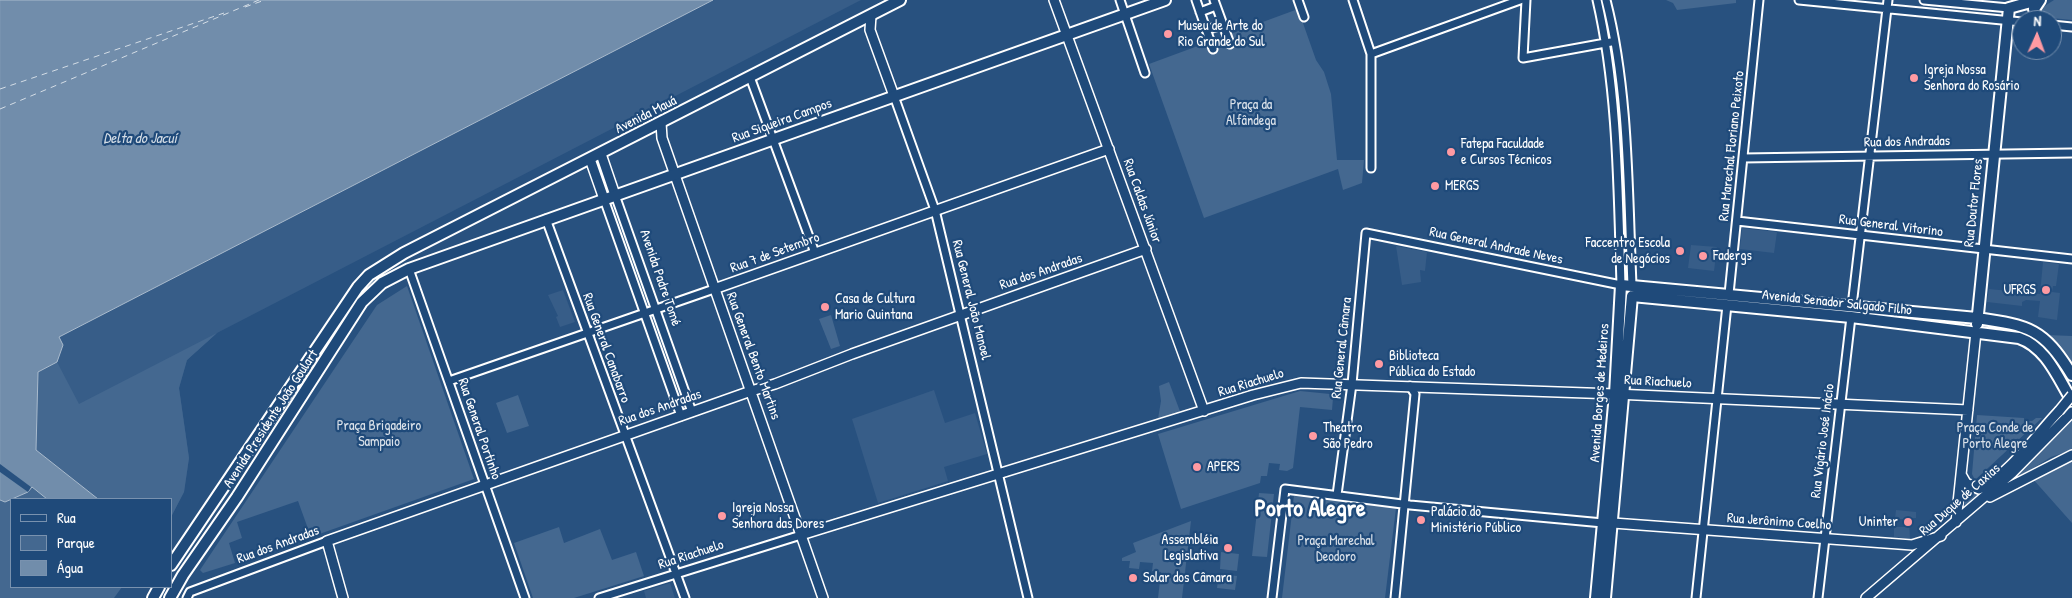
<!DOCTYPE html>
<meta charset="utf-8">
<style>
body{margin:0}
#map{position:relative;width:2072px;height:598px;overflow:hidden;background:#28517f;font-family:"Patrick Hand",sans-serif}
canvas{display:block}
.legend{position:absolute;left:10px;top:498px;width:162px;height:90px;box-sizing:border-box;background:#1f4a7a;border:1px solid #7992af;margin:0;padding:6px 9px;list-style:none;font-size:15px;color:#fff}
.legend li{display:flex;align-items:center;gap:10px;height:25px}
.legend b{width:25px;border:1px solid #7992af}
.north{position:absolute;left:2012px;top:10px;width:50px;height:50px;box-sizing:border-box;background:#1f4a7a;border:1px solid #7992af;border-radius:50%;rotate:2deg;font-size:14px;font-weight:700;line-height:20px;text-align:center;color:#fff}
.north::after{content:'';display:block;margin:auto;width:18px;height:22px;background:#ff9aa2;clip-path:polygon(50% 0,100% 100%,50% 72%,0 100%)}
</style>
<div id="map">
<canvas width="2072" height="598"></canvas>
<ul class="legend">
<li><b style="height:6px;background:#1f4a7a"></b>Rua</li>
<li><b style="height:14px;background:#446890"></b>Parque</li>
<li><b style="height:14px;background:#718dab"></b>Água</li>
</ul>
<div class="north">N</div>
</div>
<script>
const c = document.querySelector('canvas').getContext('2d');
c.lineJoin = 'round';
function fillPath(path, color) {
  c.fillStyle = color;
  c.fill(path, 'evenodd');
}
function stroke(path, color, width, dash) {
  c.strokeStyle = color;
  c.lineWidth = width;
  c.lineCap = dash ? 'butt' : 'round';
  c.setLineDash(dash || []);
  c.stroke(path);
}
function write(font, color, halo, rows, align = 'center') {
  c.font = font + ' "Patrick Hand",sans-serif';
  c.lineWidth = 4.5;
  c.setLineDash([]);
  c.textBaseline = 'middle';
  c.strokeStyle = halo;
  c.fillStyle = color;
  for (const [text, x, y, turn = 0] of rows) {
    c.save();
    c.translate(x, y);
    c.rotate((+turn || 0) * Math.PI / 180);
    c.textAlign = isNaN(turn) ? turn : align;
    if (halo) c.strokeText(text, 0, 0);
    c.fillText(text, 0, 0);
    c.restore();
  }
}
fillPath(new Path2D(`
 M713,0H861L217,333L187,360L179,388L189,458L184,492L171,517V499H98L36,450L38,372L63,345L59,337Z
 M1742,228L1777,232L1774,253L1740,249Z
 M1691,245L1717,247L1714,271L1688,268Z
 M1396,246L1427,252L1425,271L1420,270L1421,282L1402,285Z
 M2043,262L2059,264L2056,286H2053L2052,292L2060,293L2057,320L2038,317L2040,301L2026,300L2022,302V306L1987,302L1989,289L2040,294Z
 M563,290L575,322L560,327L556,317L558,316L548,295Z
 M934,390L945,423L975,413L987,454L944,467L948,481L878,503L852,419Z
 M1896,510L1916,512V518H1909L1910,539L1894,537V527H1906L1907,519H1895Z
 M670,583L675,598H646L644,591Z`), '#375d88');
fillPath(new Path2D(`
 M1666,0H1736V3L1677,10L1673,3Z
 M2054,0H2072V20L2041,17L2040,9Z
 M1298,9L1316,60L1324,72L1331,94L1337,160H1364L1362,183L1343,190L1338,169L1204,218L1149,64Z
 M407,286L474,479L311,537L298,501L292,503L237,522L242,538L229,543L235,563L203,573L200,570L377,305Z
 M831,315L840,346L831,349L819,319Z
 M217,333L187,360L179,388L189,458L184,492L171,517V499H98L36,450L38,372L57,362L79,404Z
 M2047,335L2072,336V369L2056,344Z
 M1169,382L1181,414L1158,419L1161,401L1159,386Z
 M1300,391L1330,394L1333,398L1332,410L1300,407L1293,468L1287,471L1279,470L1280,464L1269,463L1267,476H1261L1260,483L1181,509L1158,434Z
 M518,395L529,426L507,433L496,403Z
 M1977,415L2024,418V421H2032L2036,418H2042L1975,480L1972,474Z
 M2072,417V450L2051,457L2016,479L2012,475Z
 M2072,457V523L2032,478Z
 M31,487L47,499H12L28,492Z
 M1967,488L1978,494L1964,507Z
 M1259,493L1274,494L1267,557L1252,556Z
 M1294,496L1396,508L1385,598H1282Z
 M11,499V587H122L114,598H0V500L5,502Z
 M1191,521L1182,598H1158L1161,572L1152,571L1153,563L1140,562L1139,569L1129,568L1130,561H1122V558L1136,552L1133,543Z
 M559,527L564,543L600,529L612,560L636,552L644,576L574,598H533L514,543Z
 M1221,552L1239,554L1237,571L1220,569Z
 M1219,574L1237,576L1235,590L1217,588Z`), '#446890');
const water = new Path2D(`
 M0,0H713L59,337L63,345L57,362L38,372L36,450L98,499H47L32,487L28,492L5,502L0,500Z`);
fillPath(water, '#718dab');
stroke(water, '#aabbcd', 1);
fillPath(new Path2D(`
 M0,464L31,487L28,492L0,472Z`), '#28517f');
stroke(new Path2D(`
 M245,7L265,0
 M0,89L224,13
 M0,109L259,0`), '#d4dde6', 1, [6, 5]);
const minor = new Path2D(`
 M1120,0L1145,73
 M1196,0L1213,49
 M1214,0L1230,44
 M1298,0L1304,17
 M1353,0L1371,54V168
 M1526,0L1523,58L1611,42
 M1606,0C1629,89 1628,192 1632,285
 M1799,0L2022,22
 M1924,0L2009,8
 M1200,12L1216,6
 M2052,25L2072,27
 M1206,30L1222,25
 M1371,54L1520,0
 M750,77L815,253
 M894,96L935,210L1028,598
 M1743,158L2072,153
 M615,195L692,412
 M604,199L681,416
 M546,219L685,598
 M1737,221L2072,259
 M409,269L525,598
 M1729,294L1759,0
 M1852,306L1888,0
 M449,381L714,289
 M1337,495L1352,384L1366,233L1621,285C1618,191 1618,91 1597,0
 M187,598L190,592L327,541
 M599,598L801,535
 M1272,598L1285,489L1410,505L1603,523
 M1395,598L1415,394L1410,386
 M1696,598L1727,305
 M1818,598L1851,317`);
const tertiary = new Path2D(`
 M1054,0L1204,411
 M871,15L870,30L894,96
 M661,123L662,138L823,598
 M601,154L615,195
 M590,159L604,199
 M714,289L1109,149
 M1962,476L1966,483L1979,489C2008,476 2037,434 2059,411
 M1990,497L2072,455
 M1956,522L1976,332
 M1613,523L1912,545L1941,536
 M801,535L1253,395L1301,383L1615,394L1968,410
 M343,598L327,541L751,391L775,384L852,354L1146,249
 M1866,598L2012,473L2072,412`);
const secondary = new Path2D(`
 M2037,20L2034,9L2040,0
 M1977,324L2009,8L2038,0
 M171,565L358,287L369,275L404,253L900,0
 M153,598L159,587
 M170,598L183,575L237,497L362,302L382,283L409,269L1165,0
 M1596,598L1615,394L1621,285L1977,318C2030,326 2043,328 2072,375
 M1605,598L1632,296L1851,317L2019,338C2046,347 2058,378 2072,401`);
stroke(minor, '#fff', 11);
stroke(tertiary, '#fff', 12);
stroke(secondary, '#fff', 14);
stroke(minor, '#1f4a7a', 7);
stroke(tertiary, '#1f4a7a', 9);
stroke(secondary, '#1f4a7a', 10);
const tertiaryBridge = new Path2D(`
 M2059,411L2072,395`);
stroke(tertiaryBridge, '#fff', 12, []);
stroke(tertiaryBridge, '#1f4a7a', 9);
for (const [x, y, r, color] of [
 [1168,34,5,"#ff9aa2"],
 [1914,78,5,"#ff9aa2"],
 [1451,152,5,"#ff9aa2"],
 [1435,186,5,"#ff9aa2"],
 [1680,251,5,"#ff9aa2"],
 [1703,256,5,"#ff9aa2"],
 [2046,290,5,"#ff9aa2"],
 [825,307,5,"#ff9aa2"],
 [1379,364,5,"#ff9aa2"],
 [1313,436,5,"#ff9aa2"],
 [1197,467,5,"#ff9aa2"],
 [722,516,5,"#ff9aa2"],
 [1421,520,5,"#ff9aa2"],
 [1908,522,5,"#ff9aa2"],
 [1228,548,5,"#ff9aa2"],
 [1133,578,5,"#ff9aa2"]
]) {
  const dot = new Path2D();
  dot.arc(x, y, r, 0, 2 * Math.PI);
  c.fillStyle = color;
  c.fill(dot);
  stroke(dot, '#1f4a7a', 2);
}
write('14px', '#fff', '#1f4a7a', [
 ["Museu de Arte do",1178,26],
 ["Rio Grande do Sul",1178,42],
 ["Igreja Nossa",1924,70],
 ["Senhora do Rosário",1924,86],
 ["Fatepa Faculdade",1461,144],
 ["e Cursos Técnicos",1461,160],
 ["MERGS",1445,186],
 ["Faccentro Escola",1670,243,"right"],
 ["de Negócios",1670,259,"right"],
 ["Fadergs",1713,256],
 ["UFRGS",2036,290,"right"],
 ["Casa de Cultura",835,299],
 ["Mario Quintana",835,315],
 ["Biblioteca",1389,356],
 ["Pública do Estado",1389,372],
 ["Theatro",1323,428],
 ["São Pedro",1323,444],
 ["APERS",1207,467],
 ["Igreja Nossa",732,508],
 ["Senhora das Dores",732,524],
 ["Palácio do",1431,512],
 ["Ministério Público",1431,528],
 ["Uninter",1898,522,"right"],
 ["Assembléia",1218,540,"right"],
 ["Legislativa",1218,556,"right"],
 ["Solar dos Câmara",1143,578]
], 'left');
write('14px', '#dae1e9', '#1f4a7a', [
 ["Praça da",1251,105],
 ["Alfândega",1251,121],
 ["Praça Brigadeiro",379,426],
 ["Sampaio",379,442],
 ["Praça Conde de",1995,428],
 ["Porto Alegre",1995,444],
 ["Praça Marechal",1336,541],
 ["Deodoro",1336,557]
]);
write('14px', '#fff', '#1f4a7a', [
 ["Avenida Mauá",646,115,-27],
 ["Rua Siqueira Campos",782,121,-20],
 ["Rua dos Andradas",1907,142,-1],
 ["Rua Marechal Floriano Peixoto",1732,146,-84],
 ["Rua Caldas Júnior",1142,201,70],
 ["Rua Doutor Flores",1974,203,-84],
 ["Rua General Vitorino",1891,226,7],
 ["Rua General Andrade Neves",1496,246,12],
 ["Rua 7 de Setembro",775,253,-20],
 ["Rua dos Andradas",1041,272,-19],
 ["Avenida Padre Tomé",660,278,71],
 ["Rua General João Manoel",971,300,76],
 ["Avenida Senador Salgado Filho",1837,303,6],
 ["Rua General Canabarro",606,348,70],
 ["Rua General Câmara",1342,348,-84],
 ["Rua General Bento Martins",753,356,70],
 ["Rua Riachuelo",1658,382,3],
 ["Rua Riachuelo",1251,383,-17],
 ["Avenida Borges de Medeiros",1600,393,-86],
 ["Rua dos Andradas",660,408,-19],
 ["Avenida Presidente João Goulart",271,419,-57],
 ["Rua General Portinho",479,429,71],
 ["Rua Vigário José Inácio",1823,441,-83],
 ["Rua Duque de Caxias",1960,500,-41],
 ["Rua Jerônimo Coelho",1779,522,4],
 ["Rua dos Andradas",278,545,-20],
 ["Rua Riachuelo",691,555,-18]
]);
write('italic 15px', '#d4dde6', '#1f4a7a', [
 ["Delta do Jacuí",140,139]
]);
write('bold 24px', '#fff', '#1f4a7a', [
 ["Porto Alegre",1310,510]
]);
</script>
